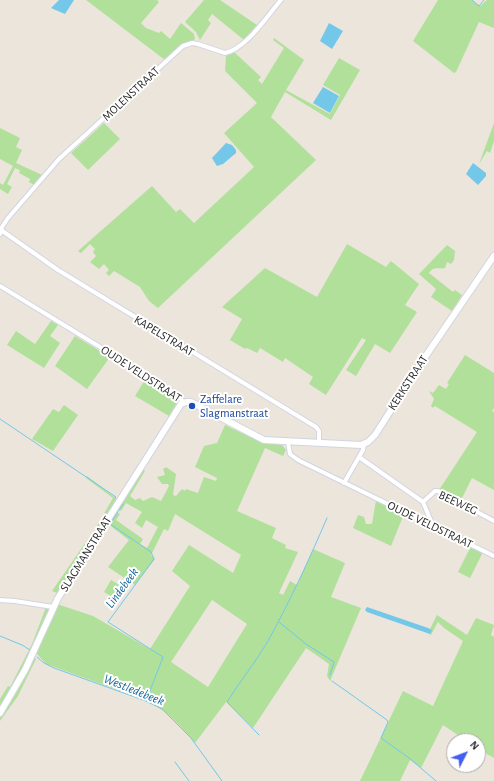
<!DOCTYPE html>
<style>
body{margin:0}
#map{position:relative;width:494px;height:781px;overflow:hidden;background:#ebe5dc;font-family:"Alegreya Sans",sans-serif}
canvas{display:block}
.north{position:absolute;left:446px;top:733px;width:40px;height:40px;box-sizing:border-box;background:#fff;border:1px solid #aaa;border-radius:50%;rotate:48deg;font-size:11px;font-weight:700;line-height:16px;text-align:center;color:#2a2a2a}
.north::after{content:'';display:block;margin:auto;width:14px;height:18px;background:#435ff2;clip-path:polygon(50% 0,100% 100%,50% 72%,0 100%)}
</style>
<div id="map">
<canvas width="494" height="781"></canvas>
<div class="north">N</div>
</div>
<script>
const c = document.querySelector('canvas').getContext('2d');
c.lineJoin = 'round';
function fillPath(path, color) {
  c.fillStyle = color;
  c.fill(path, 'evenodd');
}
function stroke(path, color, width, dash) {
  c.strokeStyle = color;
  c.lineWidth = width;
  c.lineCap = dash ? 'butt' : 'round';
  c.setLineDash(dash || []);
  c.stroke(path);
}
function write(font, color, halo, rows, align = 'center') {
  c.font = font + ' "Alegreya Sans",sans-serif';
  c.lineWidth = 4;
  c.setLineDash([]);
  c.textBaseline = 'middle';
  c.strokeStyle = halo;
  c.fillStyle = color;
  for (const [text, x, y, turn = 0] of rows) {
    c.save();
    c.translate(x, y);
    c.rotate((+turn || 0) * Math.PI / 180);
    c.textAlign = isNaN(turn) ? turn : align;
    if (halo) c.strokeText(text, 0, 0);
    c.fillText(text, 0, 0);
    c.restore();
  }
}
fillPath(new Path2D(`
 M86,0H157L159,2L141,23L146,28L159,33L161,31L170,39L181,23L194,34L195,39L165,60Z
 M204,0H220L257,25L244,40L212,14L208,20L211,23L200,40L196,32L185,22Z
 M438,0H472L480,6L487,0H494V28L479,22L456,72L454,73L413,41Z
 M274,38L304,60L286,90L330,114L340,95L323,85L339,58L360,70L331,120L285,92L271,117L316,160L158,308L149,301L140,287L114,271L109,276L106,273L109,270L104,264L99,269L90,262L96,256L93,252L95,249L90,244L81,253L78,251L152,186L176,212L180,209L194,223L254,167L224,133L257,103L225,71L226,56L234,52L261,77L258,80L262,84L284,48L273,40Z
 M104,123L120,139L88,170L71,153Z
 M494,123V141L490,153L487,151L479,164Z
 M0,128L20,138L16,147L22,150L16,163L42,175L34,185L29,182L30,179L19,173L20,170L15,168L7,184L12,187L8,194L0,189V183L3,185L13,166L0,159Z
 M347,244L386,267L391,261L419,284L405,305L417,312L390,353L375,344L356,376L346,370L366,340L362,338L326,395L309,384L313,377L285,358L283,362L260,348L257,353L247,348L245,349L230,340L242,319L222,307L265,268L317,297Z
 M447,245L455,251L454,260L451,264L447,262L445,268C438,269 433,266 429,273L453,292L455,290L462,295L452,311L431,297L436,289L419,274Z
 M51,321L58,325L50,336L60,343L44,368L7,345L16,331L35,344Z
 M75,336L110,357L87,389L55,366Z
 M465,355L494,373V408L492,411L494,412V490L472,478L460,502L439,490L477,432L435,406L433,408L431,406L434,399L429,391L433,393L439,385L446,389L449,384L447,383Z
 M146,378L176,397L177,403L169,416L135,396Z
 M64,405L78,415L53,451L32,439L53,409L59,412Z
 M225,425L261,442L282,445L286,450L283,456L265,448L237,511L276,528L272,538L286,545L285,548L298,552L279,593L283,595L290,581L297,585L313,549L345,563L331,597L361,608L330,681L327,676L329,664L306,648L253,728L226,702L195,743C181,726 167,711 148,701L46,664L36,653L57,604L93,616L150,649L190,586L172,571L189,545L233,573L241,555L175,514L168,531L164,529L151,555L155,559L135,585L108,567L129,540L108,524L115,512L120,514L116,520L143,539L140,544L147,548L158,527L146,520L142,528L135,523L142,512L126,503L121,511L117,508L142,469L145,471L130,496L135,500L140,498L143,501L152,497L161,501L169,486L168,484H162L157,477L165,475L163,469L166,467L176,474L173,495L176,496L182,489L185,491L186,489L198,493L204,477L216,481L217,478L195,467L204,446L217,443ZM212,600L247,624L208,687L171,662Z
 M87,476L117,499L99,528L97,526L113,498L86,478Z
 M376,500L404,514L391,546L353,528L358,515L364,517L366,524H372Z
 M90,536L92,538L57,593L52,591Z
 M471,546L483,552L470,578L458,572Z
 M111,580L123,587L116,599L104,592Z
 M46,607L50,608L21,672L0,708V699L8,686L10,687L32,644Z
 M437,615L467,635L476,618L494,625L491,635L494,637V758L478,749V741H467L443,725L421,768L410,760L400,781H360L403,691L433,706L463,641L444,628L438,622L431,635L428,633Z
 M34,657L36,659L18,696L0,721V716L15,695Z`), '#b1e09b');
fillPath(new Path2D(`
 M59,0H74L65,14L51,8Z
 M329,23L343,31L332,49L320,41Z
 M323,87L339,96L330,113L313,103Z
 M226,143L232,145L236,150V153L223,164L217,166L212,158Z
 M473,163L486,173V176L478,185L466,174Z
 M367,607L428,628L432,630L430,634L367,612L365,610Z`), '#73c7e9');
stroke(new Path2D(`
 M472,0L479,6L484,0
 M0,419L116,497L115,498
 M123,504L110,524L151,552L154,559L108,622L163,657L146,701
 M279,622L306,644L334,662L330,675
 M0,636L22,645L30,650
 M37,657L44,663L54,668L146,701L162,709L191,738L222,781
 M332,681L387,720L388,722L381,738L409,758L436,781
 M259,735L227,702C240,681 256,662 268,641C290,601 309,560 327,518
 M175,762L189,781`), '#73c7e9', 1);
const street = new Path2D(`
 M1,230L58,270L316,427L319,431V442
 M0,234L2,227L8,218L59,159L183,46L192,43L198,44L225,53C246,49 267,16 281,0
 M0,286L177,394L183,402
 M288,442L290,454L298,460L494,556
 M359,457L423,502L435,491H438L494,521
 M344,483L363,450L364,444
 M423,502L433,526
 M0,600L15,601L53,607`);
const secondary = new Path2D(`
 M0,713L25,670L58,598L181,404L186,402H191L264,440L361,445L368,442L375,435L423,360L494,256`);
stroke(street, '#d2d4e2', 6);
stroke(secondary, '#d2d4e2', 8);
stroke(street, '#fff', 4);
stroke(secondary, '#fff', 6);
for (const [x, y, r, color] of [
 [192,406,4,"#1a4fb4"]
]) {
  const dot = new Path2D();
  dot.arc(x, y, r, 0, 2 * Math.PI);
  c.fillStyle = color;
  c.fill(dot);
  stroke(dot, '#fff', 1.5);
}
write('12px', '#2a2a2a', '#fff', [
 ["MOLENSTRAAT",131,94,-43],
 ["KAPELSTRAAT",164,336,31],
 ["OUDE VELDSTRAAT",141,374,33],
 ["KERKSTRAAT",408,383,-57],
 ["BEEWEG",458,503,25],
 ["OUDE VELDSTRAAT",430,525,26],
 ["SLAGMANSTRAAT",86,554,-58]
]);
write('12px', '#164399', '#fff', [
 ["Zaffelare",200,399],
 ["Slagmanstraat",200,413]
], 'left');
write('italic 13px', '#136595', '#fff', [
 ["Lindebeek",122,588,-54],
 ["Westledebeek",134,690,22]
]);
</script>
